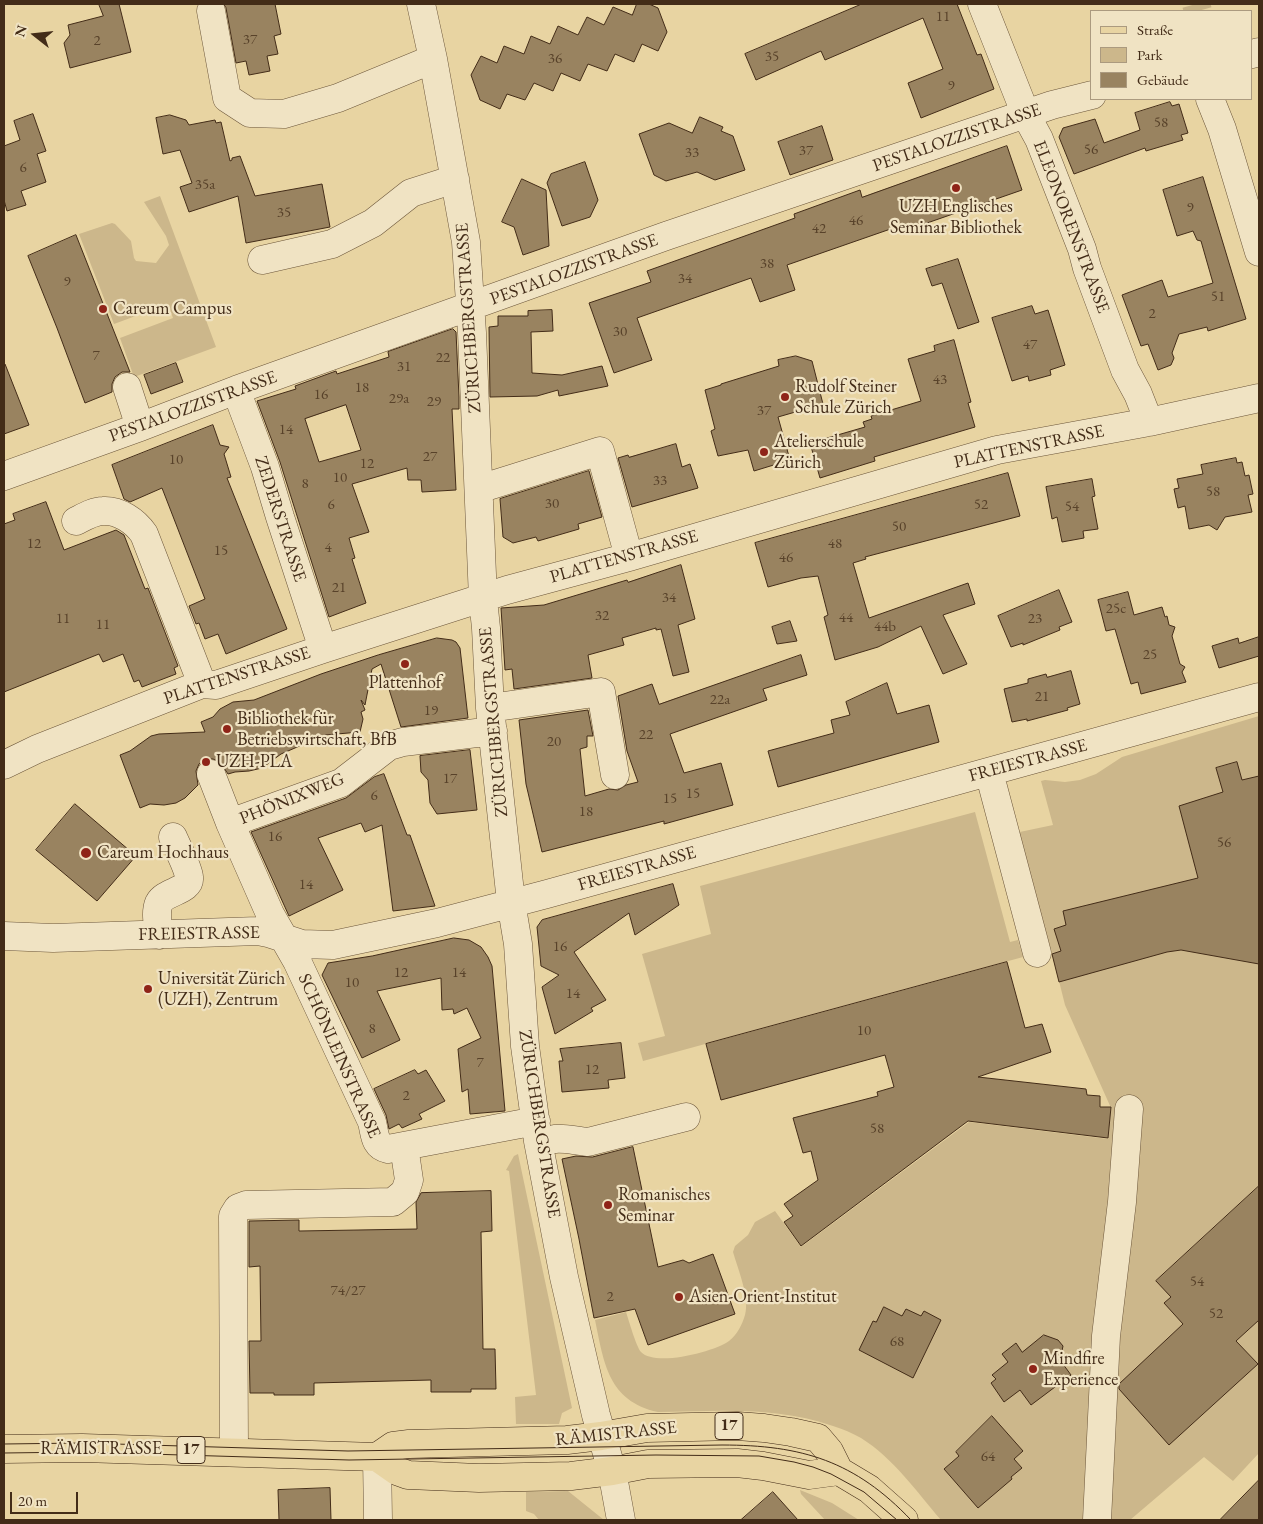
<!DOCTYPE html>
<meta charset="utf-8">
<style>
body{margin:0}
#map{position:relative;width:1263px;height:1524px;overflow:hidden;background:#e8d4a2;font-family:"EB Garamond",serif}
canvas{display:block}
.frame{position:absolute;inset:0;border:5px solid #432c18;pointer-events:none}
.legend{position:absolute;left:1090px;top:10px;width:162px;height:90px;box-sizing:border-box;background:#f0e3c3;border:1px solid #ab9a7f;margin:0;padding:6px 9px;list-style:none;font-size:15px;color:#432c18}
.legend li{display:flex;align-items:center;gap:10px;height:25px}
.legend b{width:25px;border:1px solid #ab9a7f}
.north{position:absolute;left:10px;top:10px;width:50px;height:50px;-webkit-text-stroke:4px #f0e3c3;paint-order:stroke;rotate:286deg;font-size:14px;font-weight:700;line-height:20px;text-align:center;color:#432c18}
.north::after{content:'';display:block;margin:auto;width:18px;height:22px;background:#432c18;clip-path:polygon(50% 0,100% 100%,50% 72%,0 100%)}
.scale{position:absolute;left:10px;top:1492px;width:68px;height:22px;box-sizing:border-box;border:2px solid #432c18;border-top:0;padding-left:6px;font-size:15px;line-height:18px;white-space:nowrap;color:#432c18;-webkit-text-stroke:4px #f0e3c3;paint-order:stroke}
</style>
<div id="map">
<canvas width="1263" height="1524"></canvas>
<div class="frame"></div>
<ul class="legend">
<li><b style="height:6px;background:#e8d4a2"></b>Straße</li>
<li><b style="height:14px;background:#ccb78b"></b>Park</li>
<li><b style="height:14px;background:#998360"></b>Gebäude</li>
</ul>
<div class="north">N</div>
<div class="scale">20 m</div>
</div>
<script>
const c = document.querySelector('canvas').getContext('2d');
c.lineJoin = 'round';
function fillPath(path, color) {
  c.fillStyle = color;
  c.fill(path, 'evenodd');
}
function stroke(path, color, width, dash) {
  c.strokeStyle = color;
  c.lineWidth = width;
  c.lineCap = dash ? 'butt' : 'round';
  c.setLineDash(dash || []);
  c.stroke(path);
}
function write(font, color, halo, rows, align = 'center') {
  c.font = font + ' "EB Garamond",serif';
  c.lineWidth = 4.5;
  c.setLineDash([]);
  c.textBaseline = 'middle';
  c.strokeStyle = halo;
  c.fillStyle = color;
  for (const [text, x, y, turn = 0] of rows) {
    c.save();
    c.translate(x, y);
    c.rotate((+turn || 0) * Math.PI / 180);
    c.textAlign = isNaN(turn) ? turn : align;
    if (halo) c.strokeText(text, 0, 0);
    c.fillText(text, 0, 0);
    c.restore();
  }
}
fillPath(new Path2D(`
 M160,196L216,347L134,377L120,338L173,318L168,304L114,324L79,234L112,223L115,224L131,241L134,258L136,261L156,263L169,245L166,236L144,202Z
 M1259,716V1453L1233,1481L1204,1457L1130,1520H941C917,1492 893,1458 861,1438C852,1433 843,1429 833,1426C776,1406 717,1411 658,1412C608,1401 604,1363 595,1320L626,1312C629,1321 636,1346 641,1352C655,1367 714,1352 729,1341C737,1335 742,1325 745,1315C750,1298 738,1269 733,1252L735,1246L748,1235L755,1222L775,1211L801,1247L969,1122L1108,1139L1111,1108L1065,1005L1051,949L1015,833L1053,825L1041,781L1045,780L1065,782L1080,780L1096,774L1122,757Z
 M975,812L1010,942L1018,940L1023,957L643,1061L638,1043L665,1036L642,954L711,934L700,886Z
 M518,1154L572,1408L562,1413L559,1424H516L515,1397L536,1395L509,1171L506,1170L514,1156Z
 M800,1490L832,1503L859,1520H825L801,1494Z
 M568,1491L604,1520H539L534,1514L526,1511V1492Z`), '#ccb78b');
const building = new Path2D(`
 M99,4H119L131,52L70,68L64,43L70,35L68,25L103,16Z
 M224,4H275L281,34L274,36L278,54L267,56L270,71L249,75L246,61L236,63L226,8Z
 M637,4H649L658,8L667,32L658,51L642,44L634,62L615,54L607,71L588,64L580,81L561,73L553,91L534,83L525,100L507,94L500,109L480,100L471,75L481,56L497,63L504,46L524,54L531,36L550,44L558,26L578,35L587,17L604,25L613,7L632,15Z
 M862,4H957L977,55L981,54L994,89L921,118L908,83L943,69L923,18L825,60L821,51L756,80L745,54Z
 M1170,102L1172,106L1179,104L1188,133L1181,135L1183,140L1146,151L1145,148L1074,174L1059,137L1063,128L1095,119L1104,143L1140,130L1135,113Z
 M33,114L46,151L37,154L46,182L21,191L26,205L7,211L4,200V146L20,140L14,121Z
 M170,115L186,120L189,125L215,120L216,123L221,122L230,161L232,160V158L240,156L255,196L322,184L330,227L246,243L238,196L189,212L180,187L192,183L180,150L163,154L156,118Z
 M700,117L723,127L721,131L733,136L745,170L715,180L697,172L666,181L654,175L639,134L669,123L692,133Z
 M822,126L833,160L790,175L778,142Z
 M1007,146L1022,190L904,231L902,225L787,265L795,290L760,302L751,278L637,318L652,360L614,373L589,303L651,282L647,271L795,218L794,214L860,190L862,197Z
 M585,162L598,200L590,217L562,226L547,183L551,174Z
 M1203,177L1246,319L1208,331L1207,327L1179,334L1172,353L1174,358L1171,365L1158,370L1148,344L1141,346L1122,295L1162,280L1168,297L1213,283L1201,241L1197,240L1193,231L1177,236L1163,190Z
 M522,179L546,190L549,246L523,255L514,227L502,222Z
 M76,235L130,372H122L115,377L112,384V392L85,403L57,328L28,256Z
 M958,259L979,322L958,329L942,283L932,286L926,269Z
 M1032,306L1035,314L1048,310L1065,365L1050,370L1051,375L1029,381L1028,376L1012,381L992,318Z
 M552,310L553,331L531,332L532,373L562,375L602,366L608,386L559,396L558,390L537,396L490,397L489,327L498,326V316H528V311Z
 M453,329L456,332L459,397V409H452L456,490L422,492L421,480H408L407,468L352,484L369,532L349,538L355,558L352,559L366,603L329,617L280,462L257,401L296,389L295,386L336,371L337,374L389,357L388,352ZM346,405L361,450L319,462L305,419Z
 M954,340L971,402L968,403L975,427L874,457L875,461L820,478L810,443L865,427L863,422L872,419L871,416L921,401L908,359L935,351L934,346Z
 M796,356L812,361L823,404L778,417L790,460L754,471L748,450L718,456L711,431L715,429L705,390L721,385V384L779,366L778,360Z
 M176,363L183,382L151,394L144,375Z
 M4,364H5L29,425L4,434Z
 M213,425L220,445L229,447L224,454L231,477L227,478L287,629L226,654L218,634L205,639L199,623L196,624L189,606L205,599L162,488L130,502L124,499L112,465Z
 M676,444L682,467L690,464L698,488L632,507L618,458L628,455L629,457Z
 M1236,458L1237,463L1242,462L1245,476L1249,475L1253,494L1248,495L1252,512L1225,517L1217,530L1209,525L1189,529L1185,506L1178,508L1174,489L1179,488L1177,479L1203,474L1201,465Z
 M589,471L602,517L578,524L579,529L538,541L536,537L513,543L503,537L500,499Z
 M1008,473L1020,516L865,557L866,559L853,563L869,618L968,583L975,604L943,615L967,664L943,674L921,626L878,647L835,660L824,617L828,615L818,576L801,578L768,587L755,543Z
 M1092,479L1095,496L1092,497L1098,529L1083,531L1084,538L1062,542L1057,517L1052,519L1046,487Z
 M46,502L64,550L116,530L124,535L145,589L148,588L178,666L174,668L176,674L142,687L139,680L134,682L123,654L103,662L99,654L4,692V524L15,520L13,514Z
 M681,565L695,619L678,625L689,672L673,676L661,629L656,630V628L622,638L624,645L588,655L592,678L514,689L512,669L505,670L501,608L544,605L627,580L628,582Z
 M1059,590L1072,622L1059,627L1060,630L1023,645V643L1011,647L998,616Z
 M1128,592L1134,615L1162,607L1165,617L1167,616L1169,625L1175,627L1172,636L1180,664L1185,667L1182,672L1186,682L1141,694L1138,682L1131,684L1115,629L1106,631L1098,600Z
 M790,621L797,641L777,644L772,627Z
 M1259,637V656L1219,668L1212,646L1238,638L1239,643Z
 M437,638L452,640L456,642L460,648L468,718L401,727L381,664L372,669L365,705L361,700L365,710L361,712L363,719L360,732L325,735L281,754L262,768L249,771L235,772L228,774L220,762L213,759H206L199,764L196,771L198,785L185,798L176,803L164,805L150,804L140,808L120,755L130,751L151,736L159,734L205,732L201,722L213,717L220,709L233,702L254,700L321,674L378,655Z
 M801,655L807,675L763,689L767,700L670,734L684,773L721,763L733,805L664,824V821L542,852L526,784L519,720L588,710L593,736H587V747L580,749L585,796L609,789L618,790L626,785L638,782L627,751L618,696L652,684L659,704Z
 M1071,671L1080,704L1067,708L1068,710L1027,721V719L1012,722L1004,689L1028,683V679L1046,674L1047,677Z
 M887,683L897,714L929,705L939,742L778,787L768,751L834,733L831,720L850,715L846,702Z
 M470,750L477,810L437,814L430,803L428,780L421,772L420,756Z
 M1237,762L1242,780L1259,776V964L1181,950L1167,952L1059,982L1052,954L1061,951L1054,929L1066,925L1063,911L1198,878L1179,806L1223,792L1216,768Z
 M384,774L407,835H410L435,906L393,911L382,825L365,832L361,823L318,838L343,890L289,916L251,832L346,798L374,777Z
 M75,804L136,856L97,901L36,850Z
 M673,884L679,905L635,935L629,913L574,952L606,1000L591,1008L593,1011L555,1034L542,987L559,975L541,966L537,927L542,920Z
 M454,938L469,940L481,947L488,957L492,966L505,1111L470,1114L468,1089L462,1092L458,1049L481,1038L467,1008L454,1014L453,1009L442,1010L441,978L377,991L400,1040L362,1058L322,975L328,963L372,956Z
 M1007,962L1025,1028L1042,1024L1051,1052L978,1077L1086,1089L1087,1095L1100,1096V1107H1111L1108,1138L968,1121L801,1246L784,1222L793,1216L784,1204L818,1180L811,1151L803,1153L793,1118L878,1096L877,1092L894,1087L885,1055L721,1100L706,1044Z
 M621,1043L625,1078L608,1080L609,1088L562,1092L559,1061H563L560,1049Z
 M415,1070L418,1074L426,1070L445,1101L419,1114L422,1119L402,1128L399,1124L389,1129L386,1115L374,1089Z
 M633,1147L658,1267L683,1260L689,1263L713,1254L735,1314L648,1345L635,1309L594,1318L579,1239L562,1159L576,1156L592,1157Z
 M1259,1186V1320L1236,1341L1258,1364L1169,1445L1119,1389V1384L1183,1324L1164,1303L1171,1297L1156,1281Z
 M491,1191L492,1231L481,1232L483,1349H495L496,1389H471V1392H431V1380L314,1383V1395H274V1393H250L249,1341H261L260,1266L249,1267V1221L299,1220V1231L417,1229L416,1202L421,1193Z
 M884,1307L902,1316L906,1309L921,1316L924,1311L941,1320L913,1378L859,1350L873,1321L876,1322Z
 M1044,1335L1058,1340L1063,1346L1060,1360L1071,1375L1031,1405L1020,1390L1004,1402L991,1383L996,1379L992,1375L1008,1362L1002,1354L1016,1343L1022,1352Z
 M992,1416L1023,1451L1014,1459L1022,1468L1011,1477L1012,1479L978,1508L944,1469L959,1456L956,1452Z
 M1259,1480V1520H1220Z
 M330,1488L331,1520H279L278,1490Z
 M773,1492L798,1520H741Z`);
fillPath(building, '#998360');
stroke(building, '#432c18', 1);
stroke(new Path2D(`
 M1196,4L1198,11`), '#c7b286', 28, [28, 14]);
const minor = new Path2D(`
 M421,4L433,59L466,242L472,333L483,599L486,628L490,708L511,902L518,944L525,1046L538,1141L564,1277L596,1415L612,1471L621,1520
 M982,4L1026,115L1039,139L1082,249L1087,268L1125,370L1138,394L1149,422
 M211,11L227,98L250,113L284,114L338,98L433,59
 M1252,54L1259,52
 M1210,99L1222,129L1259,252
 M262,260L332,244L373,223L411,193L455,179
 M127,387L140,427
 M236,390L265,467L280,517L323,649
 M4,476L140,427L236,390L666,236L1052,105L1092,95
 M479,489L600,451L629,557
 M76,521C84,517 94,511 103,511C119,510 135,521 144,534L202,684
 M490,708L601,692L615,775
 M4,765L37,749L202,684L216,685L323,649L507,590L629,557L997,450L1149,422L1259,398
 M989,772L1037,953
 M211,774L230,823L270,914L297,961L372,1122C375,1134 374,1146 388,1149L536,1121
 M230,823L341,783L389,746L403,742L493,731
 M159,935C158,925 155,912 159,903C165,891 191,891 189,877C188,867 177,847 173,837
 M4,936L53,938L258,931L268,933L302,944L333,945L437,923L547,894L1259,697
 M555,1139C566,1138 576,1141 588,1142L686,1117
 M234,1451L233,1216L238,1208L246,1205L393,1202L405,1192L409,1180L404,1146
 M377,1457L378,1520
 M1097,1520L1106,1336L1122,1202L1129,1109`);
const major = new Path2D(`
 M4,1449L82,1448L377,1457L397,1471L408,1475L479,1478L571,1476L612,1471L648,1464L737,1463L763,1466L809,1475L839,1471
 M377,1457L393,1446L409,1444L567,1440L601,1436L647,1428L737,1426L764,1428L791,1432L818,1438L829,1451L839,1471L869,1489L904,1520`);
stroke(minor, '#6c563a', 29);
stroke(major, '#432c18', 29);
stroke(minor, '#f0e3c3', 28);
stroke(major, '#e8d4a2', 28);
stroke(new Path2D(`
 M4,1444L82,1443L348,1451L722,1445C802,1445 855,1461 911,1520
 M4,1453L82,1452L349,1460L656,1455L759,1456L794,1462L813,1467L831,1474L864,1492L897,1520`), '#432c18', 1);
for (const [x, y, r, color] of [
 [956,188,5,"#8f2418"],
 [103,309,5,"#8f2418"],
 [785,397,5,"#8f2418"],
 [764,452,5,"#8f2418"],
 [405,664,5,"#8f2418"],
 [227,729,5,"#8f2418"],
 [206,762,5,"#8f2418"],
 [86,853,6,"#8f2418"],
 [148,989,5,"#8f2418"],
 [608,1205,5,"#8f2418"],
 [679,1297,5,"#8f2418"],
 [1033,1369,5,"#8f2418"]
]) {
  const dot = new Path2D();
  dot.arc(x, y, r, 0, 2 * Math.PI);
  c.fillStyle = color;
  c.fill(dot);
  stroke(dot, '#f0e3c3', 2);
}
write('15px', '#58422a', null, [
 ["11",943,17],
 ["37",250,40],
 ["2",97,41],
 ["35",772,57],
 ["36",555,59],
 ["9",951,86],
 ["58",1161,123],
 ["56",1091,150],
 ["37",806,151],
 ["33",692,153],
 ["6",23,168],
 ["35a",205,185],
 ["9",1190,208],
 ["35",284,213],
 ["46",856,221],
 ["42",819,229],
 ["38",767,264],
 ["34",685,279],
 ["9",67,282],
 ["51",1218,297],
 ["2",1152,314],
 ["30",620,332],
 ["47",1030,345],
 ["7",96,356],
 ["22",443,358],
 ["31",404,367],
 ["43",940,380],
 ["18",362,388],
 ["16",321,395],
 ["29a",399,399],
 ["29",434,402],
 ["37",764,411],
 ["14",286,430],
 ["27",430,457],
 ["10",176,460],
 ["12",367,464],
 ["10",340,478],
 ["33",660,481],
 ["8",305,484],
 ["58",1213,492],
 ["30",552,504],
 ["6",331,505],
 ["52",981,505],
 ["54",1072,507],
 ["50",899,527],
 ["12",34,544],
 ["48",835,544],
 ["4",328,548],
 ["15",221,551],
 ["46",786,558],
 ["21",339,588],
 ["34",669,598],
 ["25c",1116,609],
 ["32",602,616],
 ["44",846,618],
 ["11",63,619],
 ["23",1035,619],
 ["11",103,625],
 ["44b",885,627],
 ["25",1150,655],
 ["21",1042,697],
 ["22a",720,700],
 ["19",431,711],
 ["22",646,735],
 ["20",554,742],
 ["17",450,779],
 ["15",693,794],
 ["6",374,796],
 ["15",670,799],
 ["18",586,812],
 ["16",275,837],
 ["56",1224,843],
 ["14",306,885],
 ["16",560,947],
 ["12",401,973],
 ["14",459,973],
 ["10",352,983],
 ["14",573,994],
 ["8",372,1029],
 ["10",864,1031],
 ["7",480,1063],
 ["12",592,1070],
 ["2",406,1096],
 ["58",877,1129],
 ["54",1197,1282],
 ["74/27",348,1291],
 ["2",610,1297],
 ["52",1216,1314],
 ["68",897,1342],
 ["64",988,1457]
]);
for (const [x, y, w] of [
 [729,1426,28],
 [191,1450,28]
]) {
  const box = new Path2D();
  box.roundRect(x - w / 2, y - 13.5, w, 27, 4);
  c.fillStyle = '#f0e3c3';
  c.fill(box);
  stroke(box, '#432c18', 1);
}
write('bold 16px', '#432c18', null, [
 ["17",729,1426],
 ["17",191,1450]
]);
write('18px', '#432c18', '#f0e3c3', [
 ["PESTALOZZISTRASSE",957,138,-19],
 ["ELEONORENSTRASSE",1071,227,69],
 ["PESTALOZZISTRASSE",574,270,-20],
 ["ZÜRICHBERGSTRASSE",469,318,-94],
 ["PESTALOZZISTRASSE",193,407,-20],
 ["PLATTENSTRASSE",1029,447,-12],
 ["ZEDERSTRASSE",280,519,72],
 ["PLATTENSTRASSE",624,557,-16],
 ["PLATTENSTRASSE",237,676,-18],
 ["ZÜRICHBERGSTRASSE",494,722,-95],
 ["FREIESTRASSE",1028,761,-15],
 ["PHÖNIXWEG",292,799,-22],
 ["FREIESTRASSE",637,869,-16],
 ["FREIESTRASSE",199,934,-1],
 ["SCHÖNLEINSTRASSE",339,1056,66],
 ["ZÜRICHBERGSTRASSE",539,1124,81],
 ["RÄMISTRASSE",616,1434,-6],
 ["RÄMISTRASSE",101,1449]
]);
write('18px', '#432c18', '#f0e3c3', [
 ["UZH Englisches",956,207,"center"],
 ["Seminar Bibliothek",956,228,"center"],
 ["Careum Campus",113,309],
 ["Rudolf Steiner",795,387],
 ["Schule Zürich",795,408],
 ["Atelierschule",774,442],
 ["Zürich",774,463],
 ["Plattenhof",405,683,"center"],
 ["Bibliothek für",237,719],
 ["Betriebswirtschaft, BfB",237,740],
 ["UZH-PLA",216,762],
 ["Careum Hochhaus",97,853],
 ["Universität Zürich",158,979],
 ["(UZH), Zentrum",158,1000],
 ["Romanisches",618,1195],
 ["Seminar",618,1216],
 ["Asien-Orient-Institut",689,1297],
 ["Mindfire",1043,1359],
 ["Experience",1043,1380]
], 'left');
</script>
